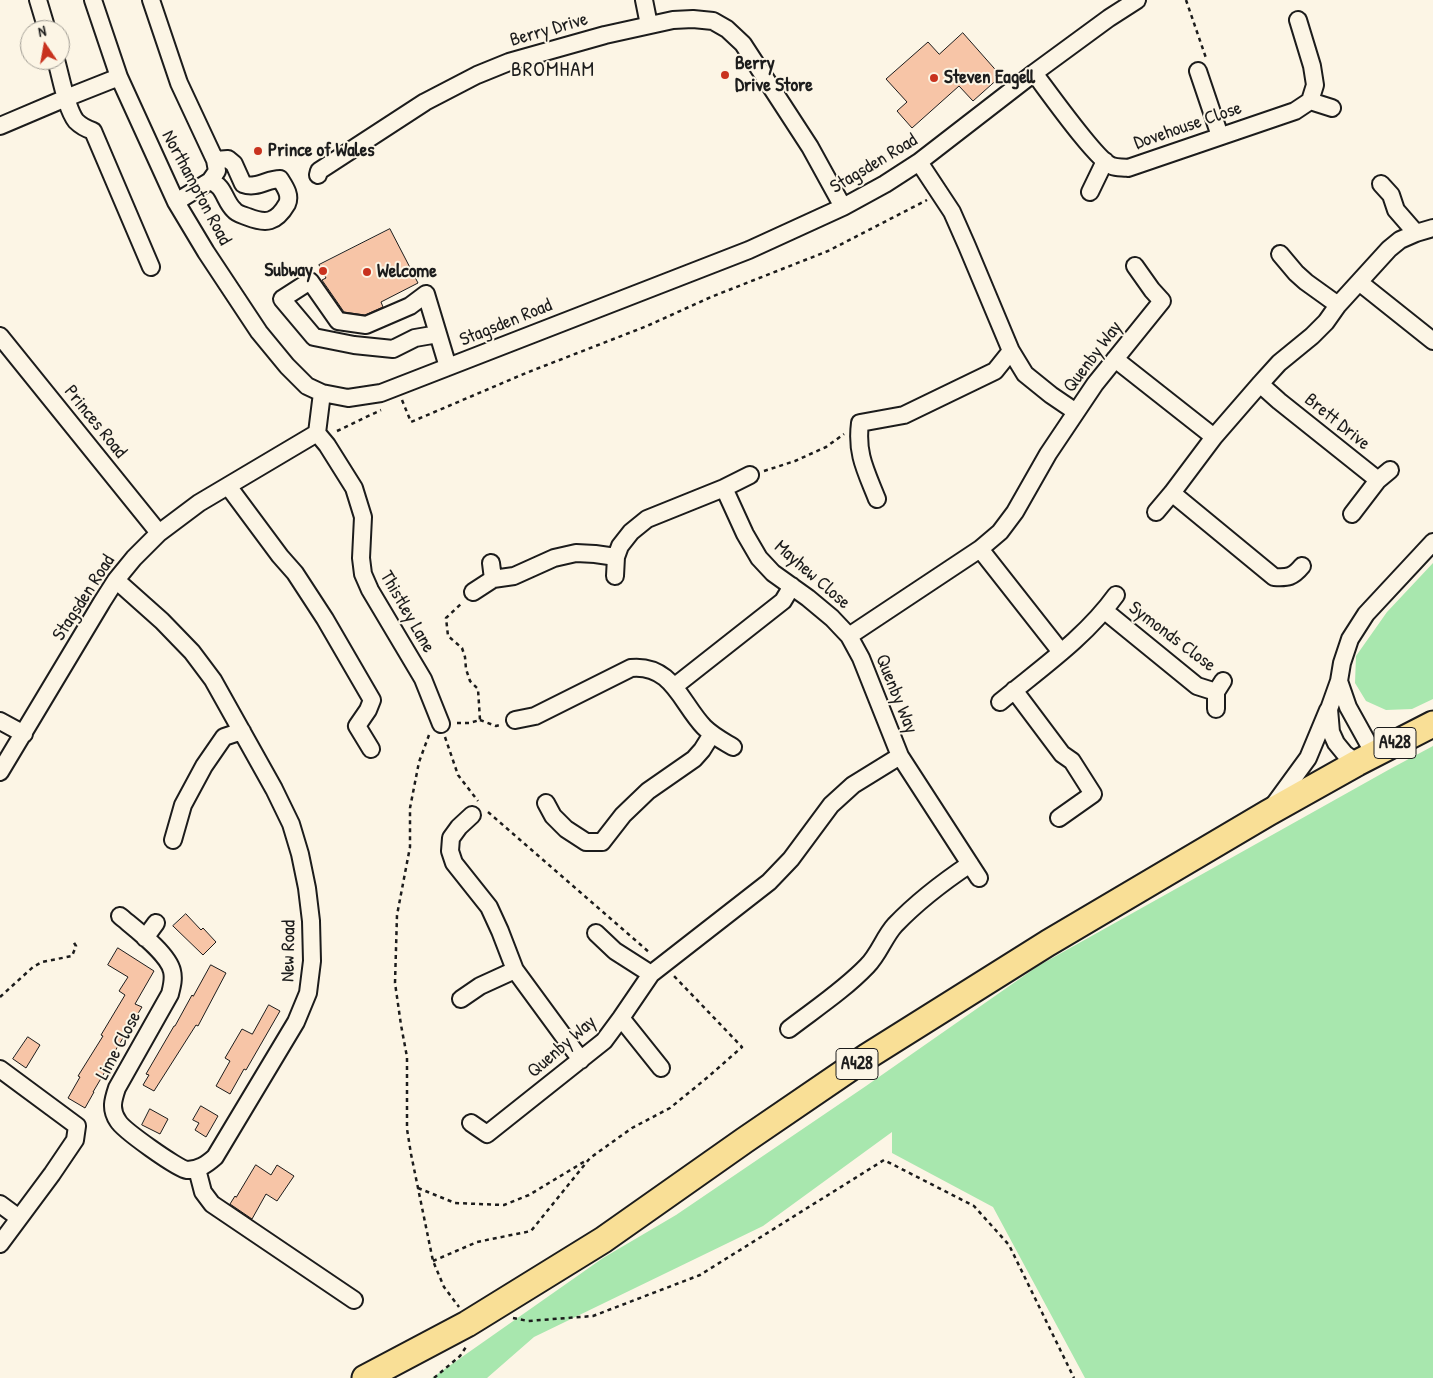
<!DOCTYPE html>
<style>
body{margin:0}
#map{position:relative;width:1433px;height:1378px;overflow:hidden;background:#fcf5e5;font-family:"Patrick Hand",sans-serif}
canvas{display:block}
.north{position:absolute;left:20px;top:20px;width:50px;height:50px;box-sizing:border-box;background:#fcf5e5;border:1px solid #a29e95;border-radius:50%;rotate:348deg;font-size:14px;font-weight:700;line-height:20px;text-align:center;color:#1c1c1c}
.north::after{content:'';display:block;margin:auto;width:18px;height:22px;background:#c8321e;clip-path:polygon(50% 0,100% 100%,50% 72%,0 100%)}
</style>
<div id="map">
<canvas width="1433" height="1378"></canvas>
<div class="north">N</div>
</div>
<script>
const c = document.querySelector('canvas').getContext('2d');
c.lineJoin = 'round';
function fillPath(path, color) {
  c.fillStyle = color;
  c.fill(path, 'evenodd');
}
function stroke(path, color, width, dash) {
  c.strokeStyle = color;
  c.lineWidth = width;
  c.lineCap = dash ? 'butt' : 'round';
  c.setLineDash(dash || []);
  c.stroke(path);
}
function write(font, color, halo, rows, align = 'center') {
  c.font = font + ' "Patrick Hand",sans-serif';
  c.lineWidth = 4;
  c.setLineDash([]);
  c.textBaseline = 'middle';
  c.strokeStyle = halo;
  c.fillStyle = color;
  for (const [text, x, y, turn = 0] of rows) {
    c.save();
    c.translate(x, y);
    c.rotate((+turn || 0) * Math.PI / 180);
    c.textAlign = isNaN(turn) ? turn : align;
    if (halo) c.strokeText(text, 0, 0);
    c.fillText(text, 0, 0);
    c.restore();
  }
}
fillPath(new Path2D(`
 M1433,563V699L1412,709L1386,710L1366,701L1355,683L1356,656L1387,612Z
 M1433,746V1378H1085L993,1207L892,1153V1132L763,1226L534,1337L487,1378H432L603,1258L676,1215L866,1086L1038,966L1390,769Z`), '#a8e7ae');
const building = new Path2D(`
 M963,33L1001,76L973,101L959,86L912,128L897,111L907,102L886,79L928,42L939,54Z
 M390,229L418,283L381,302L383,307L365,315L344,312L324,283L322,280L326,278L319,265Z
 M186,914L201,930L203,928L216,942L203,955L173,926Z
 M118,948L154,971L135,1004L142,1007L104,1069L106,1070L93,1092H94L85,1108L68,1098L80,1077L78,1076L103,1036L101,1035L125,995L119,991L128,977L108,965Z
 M211,965L226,973L198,1026L196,1025L154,1091L143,1085L149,1075L146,1074L174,1026H175L192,995L193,996Z
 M269,1005L280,1011L246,1070L244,1069L230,1094L216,1086L230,1061L225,1058L242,1029L252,1034Z
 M28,1037L40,1045L26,1068L13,1059Z
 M201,1106L218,1116L206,1137L195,1130L199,1123L193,1120Z
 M150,1109L168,1119L160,1134L142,1125Z
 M256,1165L271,1175L277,1165L294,1176L277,1201L266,1194L252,1219L230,1204L235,1196L236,1197Z`);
fillPath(building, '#f7c5a7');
stroke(building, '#1c1c1c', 1);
const minor = new Path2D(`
 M38,0L47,30
 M93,0L119,77L176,202L206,252L259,332L287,366L307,386L322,393L348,398L381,393L448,367L749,250L843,207L885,184L919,162L1034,73L1109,18L1137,0
 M151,0L179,83L215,160L217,171L210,181L176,202
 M644,0L649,25
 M56,60C61,77 66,108 76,121C81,126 87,129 93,131L151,267
 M1198,71L1220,136
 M1034,73C1047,90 1097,161 1112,166C1117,168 1123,167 1128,168L1295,111L1310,101L1315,85L1312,66L1298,20
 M1310,101L1332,108
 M0,126L66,98L119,77
 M919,162L952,212L967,246L1011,351L1025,374L1051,395L1076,412
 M318,175L319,171L425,102L477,75L509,62L605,35L673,20L693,19L713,21L727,29L743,44L810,147L843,207
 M210,181C225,186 224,201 234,210C237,214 243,215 248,217C266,224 276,223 287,204C291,195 285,187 280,179C267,179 257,189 243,184L234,164L228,159L215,160
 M1381,184L1391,195L1396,210L1416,233
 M1090,192L1105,161
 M1280,254L1296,273L1306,282L1338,305
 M1359,282L1433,341
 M438,334L415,338L393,349L354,345L314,337L282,299L310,281L338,321L366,325L410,306L426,294L448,367
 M0,336L159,533
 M1115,359L1214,437
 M1260,384L1279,401L1378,480L1390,470
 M317,433L327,445L354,488L363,517L361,558L363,574L370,590L423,679L441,724
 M317,433L322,393
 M228,486L280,556L295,573L325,619L372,700L368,710L357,726L371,749
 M724,488L745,534L759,558L773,573L808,598L832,618L849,636L861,658L900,756L979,878
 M1172,493L1274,577C1288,578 1293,577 1302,566
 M877,499C866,471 856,454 860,423L904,415L995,371L1011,351
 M1156,512L1172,493L1214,437L1260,384L1279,363L1312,336L1326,322L1338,305L1389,249L1400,240L1416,233L1433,228
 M1352,514L1378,480
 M980,549L1061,652
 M491,563L493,579
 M615,576L616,557L620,546L631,532L647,519L724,488L750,475
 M116,580L162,621L192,652L213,680L274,789L291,824L300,854L307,888L311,921L312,961L308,993L296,1022L215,1157C207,1164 199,1170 187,1170C178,1169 123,1130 118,1121C110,1109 113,1100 117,1088L170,994C172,986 174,979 172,971C168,953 134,928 120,916
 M473,592L493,579L514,576L554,558L576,553L595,554L616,557
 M1105,611L1197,686L1216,692
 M849,636L980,549L1000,532L1015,512L1048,454L1095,384L1162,301L1152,290L1135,266
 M1339,681L1348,707L1374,754
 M675,686L783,601L792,586
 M1014,690L1062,754L1072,761L1093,794L1059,818
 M1000,702C1041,668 1085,638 1116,595
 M1216,709V692L1223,681
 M515,720L535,716L631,668C672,664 681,703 704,727C713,736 723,741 733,747
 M0,721L24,734
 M1357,763L1345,754L1336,743L1331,732L1329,709L1339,681L1342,663L1350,639L1366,614L1433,542
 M0,772L102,602L116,580L134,558L159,533L199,503L317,433
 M546,803L553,816L566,829L586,842H602L623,815L648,791L694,759L702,750L712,734
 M1273,806L1308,758L1328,710
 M472,815L459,827L451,838L450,851L454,863L489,907L500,931L515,970L581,1060
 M173,840L183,805L204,766L224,737L242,731
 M596,933L615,951L651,974
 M145,938L156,923
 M461,999L480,986L515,970
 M621,1018L661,1068
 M789,1029C815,1009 844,990 867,966C879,954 884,937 895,925C918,901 943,882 970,864
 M0,1069L77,1126L75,1140L52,1174L0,1244
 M471,1123L487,1134L604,1041L621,1018L651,974L769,882L791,859L831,805L853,785L900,756
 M197,1169L203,1192L212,1204L354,1300
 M0,1204L19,1218`);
const highway = new Path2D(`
 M365,1378L467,1324L603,1240L745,1140L868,1056L1048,943L1268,813L1357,763L1433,724`);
stroke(minor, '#1c1c1c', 20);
stroke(highway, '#1c1c1c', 29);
stroke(new Path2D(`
 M1186,0L1206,58
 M402,400L411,422L526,373L647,326L711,297L828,251L927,200
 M337,431L381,410
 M764,471L795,461L826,447L844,434
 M480,720L496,726L500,725
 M457,723H469L480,720L478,689L470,681L466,669L465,657L462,648L448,636L446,618L463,602
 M429,735L419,762L410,808V847L397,915L395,983L401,1025L407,1057V1129L411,1154L433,1261L444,1287L459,1307
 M445,737L458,775L478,801
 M488,812L650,953
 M0,997L33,967L42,962L72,956L76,946L73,941
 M418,1188L455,1203L504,1205L529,1195L587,1160
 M433,1261L477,1242L531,1231L590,1158L632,1128L670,1108L708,1077L742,1047L674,976
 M513,1318L528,1321L593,1316L700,1275L884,1160L974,1206L1009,1245L1074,1378
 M434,1378L460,1356L466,1347`), '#1c1c1c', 2.5, [4, 4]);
stroke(minor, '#fcf5e5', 16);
stroke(highway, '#f9df96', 25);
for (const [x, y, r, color] of [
 [725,75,5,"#c8321e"],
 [934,78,5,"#c8321e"],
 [258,151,5,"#c8321e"],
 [323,271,5,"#c8321e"],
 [367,272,5,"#c8321e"]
]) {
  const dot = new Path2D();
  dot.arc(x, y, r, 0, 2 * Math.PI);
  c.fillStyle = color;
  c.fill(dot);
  stroke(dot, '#fcf5e5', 2);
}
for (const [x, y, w] of [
 [1395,743,42],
 [857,1064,42]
]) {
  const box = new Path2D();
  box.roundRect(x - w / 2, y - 15.5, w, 31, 4);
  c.fillStyle = '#fcf5e5';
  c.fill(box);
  stroke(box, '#1c1c1c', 1);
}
write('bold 18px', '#1c1c1c', null, [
 ["A428",1395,743],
 ["A428",857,1064]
]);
write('19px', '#1c1c1c', '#fcf5e5', [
 ["Berry Drive",549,30,-16],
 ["Dovehouse Close",1188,126,-19],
 ["Stagsden Road",874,164,-31],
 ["Northampton Road",196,188,62],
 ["Stagsden Road",506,323,-22],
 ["Quenby Way",1093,357,-53],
 ["Princes Road",95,422,51],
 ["Brett Drive",1337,422,39],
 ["Mayhew Close",812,575,41],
 ["Stagsden Road",84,598,-57],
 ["Thistley Lane",407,612,60],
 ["Symonds Close",1172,637,37],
 ["Quenby Way",896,694,68],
 ["New Road",289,951,-89],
 ["Lime Close",119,1046,-62],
 ["Quenby Way",562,1047,-41]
]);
write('bold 19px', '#1c1c1c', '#fcf5e5', [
 ["Berry",735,64],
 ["Drive Store",735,86],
 ["Steven Eagell",944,78],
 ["Prince of Wales",268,151],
 ["Subway",313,271,"right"],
 ["Welcome",377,272]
], 'left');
c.letterSpacing = '1px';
write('21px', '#1c1c1c', '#fcf5e5', [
 ["BROMHAM",553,70]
]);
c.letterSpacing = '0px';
</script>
